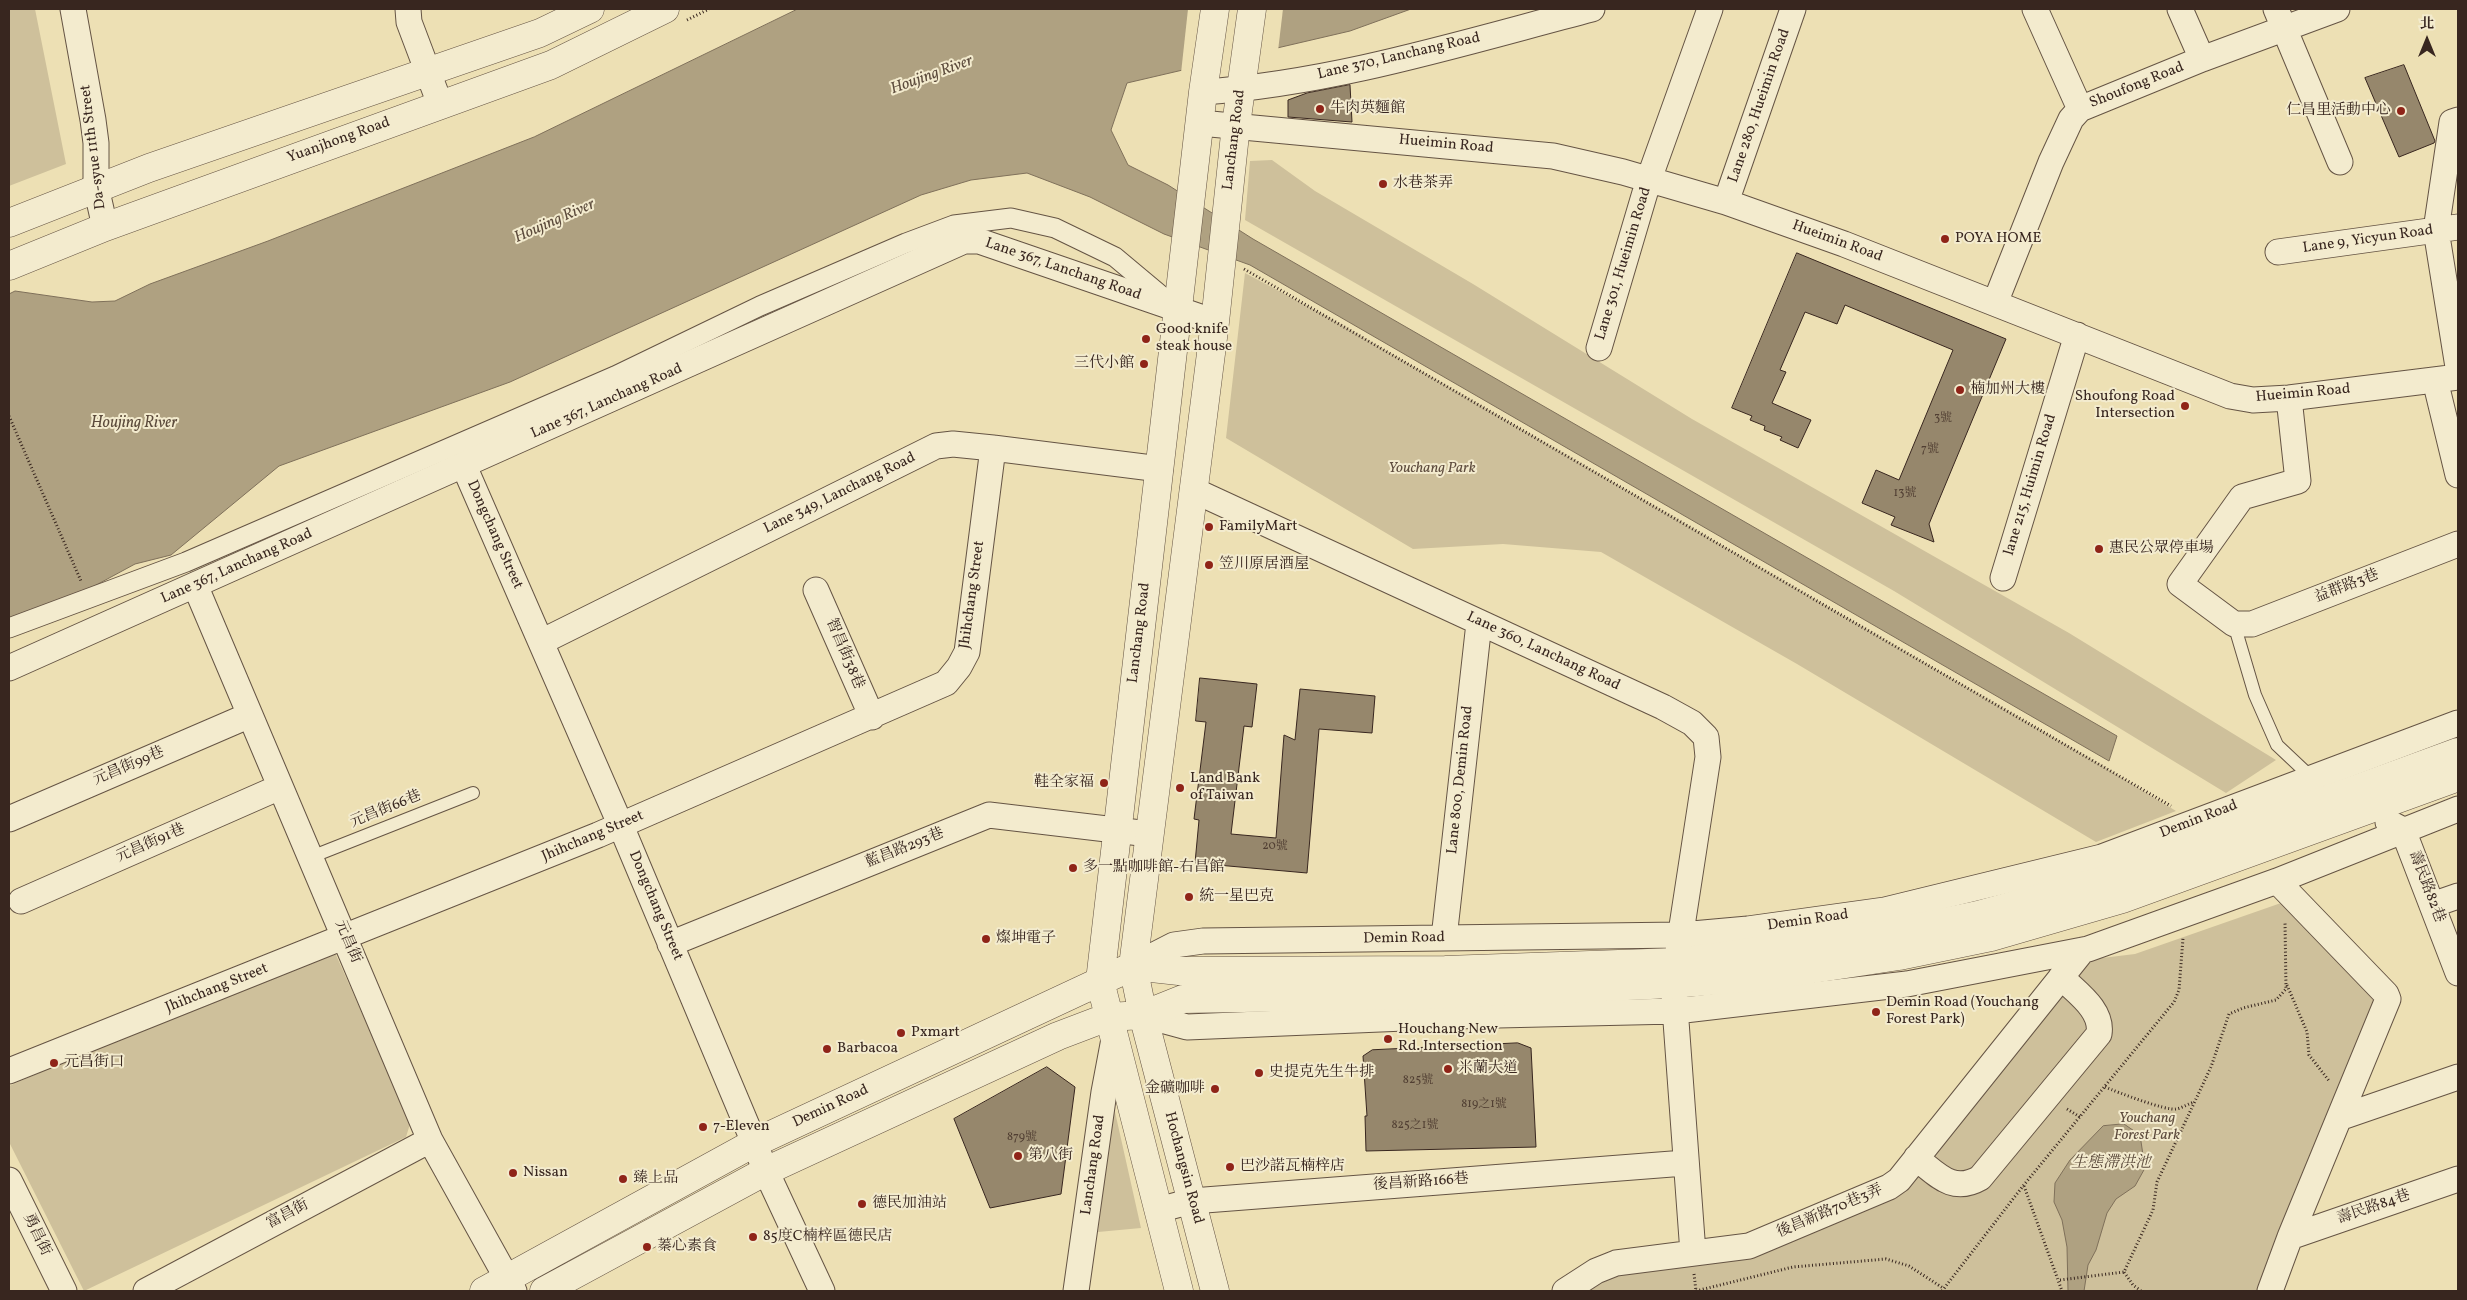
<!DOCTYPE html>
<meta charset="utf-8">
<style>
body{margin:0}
#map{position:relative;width:2467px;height:1300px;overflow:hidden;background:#ede0b4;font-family:Vollkorn,"Noto Serif TC",serif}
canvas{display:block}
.frame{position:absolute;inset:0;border:10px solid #38261f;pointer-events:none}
.north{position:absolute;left:2402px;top:15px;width:50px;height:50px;-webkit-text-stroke:4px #f3ebce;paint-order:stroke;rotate:0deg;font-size:14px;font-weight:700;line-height:20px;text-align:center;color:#38261f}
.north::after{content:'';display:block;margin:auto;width:18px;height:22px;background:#38261f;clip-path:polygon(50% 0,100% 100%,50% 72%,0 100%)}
</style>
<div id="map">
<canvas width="2467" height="1300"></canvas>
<div class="frame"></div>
<div class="north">北</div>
</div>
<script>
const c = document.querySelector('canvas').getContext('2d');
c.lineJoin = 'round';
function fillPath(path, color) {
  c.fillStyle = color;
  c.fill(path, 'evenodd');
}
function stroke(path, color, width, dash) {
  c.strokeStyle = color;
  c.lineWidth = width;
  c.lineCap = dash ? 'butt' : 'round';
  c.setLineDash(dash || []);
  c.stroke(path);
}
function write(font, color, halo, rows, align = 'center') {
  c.font = font + ' Vollkorn,"Noto Serif TC",serif';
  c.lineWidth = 4;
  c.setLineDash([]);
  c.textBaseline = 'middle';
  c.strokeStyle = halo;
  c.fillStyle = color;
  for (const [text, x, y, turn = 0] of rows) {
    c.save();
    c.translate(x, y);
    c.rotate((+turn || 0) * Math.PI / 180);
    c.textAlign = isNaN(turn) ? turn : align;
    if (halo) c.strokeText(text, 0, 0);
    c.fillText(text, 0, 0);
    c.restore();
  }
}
fillPath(new Path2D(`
 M9,9H35L66,164L9,186Z
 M1272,160L1315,191L1473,284L1692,419L2069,633L2276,760L2226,793L1894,591L1245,220L1250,161Z
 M1245,273L1330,318L2103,766L2176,811L2096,842L1797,664L1601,552L1503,544L1413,549L1226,438Z
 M2281,903L2381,990L2257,1291H1564L1614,1263L1782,1241L1900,1179L2069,962L2135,954Z
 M332,946L402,1103L410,1124L406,1137L84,1291L9,1142V1086Z
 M1113,1103L1141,1228L1098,1232Z`), '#cec09b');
const water = new Path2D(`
 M798,9H1411L1350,31L1127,83L1111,130L1128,165L1168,185L1253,239L2117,736L2109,761L1250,265L1164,234L1090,197L1027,173L971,180L921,195L510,382L279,466L171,555L135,564L63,603L9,621V294L15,291L92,302L115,301L150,284L268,241L534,137Z
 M2124,1124L2140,1135L2145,1168L2135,1186L2116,1199L2107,1213L2096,1250L2088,1265L2084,1291H2068L2067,1247L2062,1220L2054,1202L2055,1183L2070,1160L2103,1126Z`);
fillPath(water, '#afa181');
stroke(water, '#7f705a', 1);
fillPath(new Path2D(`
 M1188,9H1283L1278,51L1181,73Z`), '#ede0b4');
const building = new Path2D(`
 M2404,65L2435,141L2434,143L2399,157L2365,78Z
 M1350,85L1352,122L1288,117V100L1307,93Z
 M1797,253L2006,339L1929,524L1934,542L1891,525L1895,517L1862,503L1876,470L1899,480L1953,350L1845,305L1837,324L1805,312L1780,370L1786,372L1772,403L1811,420L1798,448L1780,440L1782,437L1764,430L1765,426L1750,420L1752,416L1732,408Z
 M1200,678L1257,684L1252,727L1244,726L1231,834L1276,838L1284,735L1295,740L1300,689L1375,696L1372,733L1319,729L1307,873L1195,863L1199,820L1194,819L1206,722L1196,721Z
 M1518,1043L1531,1048L1536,1147L1366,1151L1365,1116H1367L1363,1056L1372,1050Z
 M1047,1067L1075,1087L1061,1194L990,1208L954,1119Z`);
fillPath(building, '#96876c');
stroke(building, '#38261f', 1);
const service = new Path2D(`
 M2234,624L2255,695L2277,745L2312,778
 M311,857L473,793`);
const pedestrian = new Path2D(`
 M9,628L186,562L615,376L760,306L906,243L954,225L1011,218L1055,228L1115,257L1170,303`);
const minor = new Path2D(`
 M73,9L93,120L96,143V187L105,227
 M408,9L409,22L440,104
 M2035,9L2080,109
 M2180,9L2202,59
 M2276,9L2340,162
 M1203,92C1335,83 1465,42 1592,9
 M2458,120L2452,122L2436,230L2458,367
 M1200,123L1553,156L1623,172L1726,202L1844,244L2230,396L2253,400L2289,398L2458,377
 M1726,202L1793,9
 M2278,252L2458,227
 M1995,303L2051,162L2071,119L2080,109L2202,59L2337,9
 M1599,348L1649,179L1710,9
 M2435,380L2458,475
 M2289,398L2298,481L2242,497L2180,584L2234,624H2252L2458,544
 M464,466L621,826L766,1171L822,1291
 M1193,490L1663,707L1692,723L1706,737L1708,757L1678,952
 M2003,578L2077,335
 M195,585L430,1140L514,1291
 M816,590L872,717
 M541,642L936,446L953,444L993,448L1160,469
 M9,668L964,241H979L1215,322
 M9,819L250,715
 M2388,822L2403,830L2458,973
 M21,901L280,787
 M2432,905L2458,896
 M1444,938L1479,623
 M670,944L989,815L1149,834
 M1133,966L1174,945L1203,941L1681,935L1748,929L1885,910L2102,857L2458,723
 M1674,994L1693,1253
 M1143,1015L1187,1027L1453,1016L1676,1011L1907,984L2088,949L2277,881L2458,809
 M9,1071L598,835L946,683L959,667L967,652L993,448
 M2339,1118L2458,1077
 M1916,1158C1937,1174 1952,1194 1980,1178L2099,1034C2103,1010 2077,993 2061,977
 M9,1180L64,1291
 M1158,1210L1192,1201L1685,1163
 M2290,1237L2458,1179
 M146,1291L430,1140
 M1076,1291L1104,1092L1114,1039
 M1565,1291L1596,1271L1616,1263L1749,1246L1889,1187L1899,1180L2083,950
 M2270,1291L2290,1237L2388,999L2386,994L2277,881`);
const tertiary = new Path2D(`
 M9,223L149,168L540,33L590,9
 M9,266L105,227L551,65L665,9
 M484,1291L754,1143L1133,966L1179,971L1445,970L1677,962L1891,933L1978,915L2112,878L2458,752
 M544,1291L766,1171L1058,1036L1108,1017L1143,1015L1183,999L1421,995L1673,984L1767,976L1899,956L1991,937L2122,899L2458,777
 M1179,1291L1100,981L1203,92L1215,9
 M1215,1291L1143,1015L1133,966L1215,322L1236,125L1252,9`);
stroke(service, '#655444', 14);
stroke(pedestrian, '#655444', 21);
stroke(minor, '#655444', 27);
stroke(tertiary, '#655444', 29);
stroke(new Path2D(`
 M687,20L709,9
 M1244,269L2171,806
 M9,416L81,581
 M2287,985L2307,1032L2309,1055L2330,1082
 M2105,1087C2117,1092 2166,1111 2176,1109C2182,1108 2188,1104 2194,1102
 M2067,1109L2080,1117
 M2024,1186L2062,1291
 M1694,1274L1696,1291
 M2060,1280L2124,1272
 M1696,1291L1793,1267L1886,1259L1909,1266L1943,1288
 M1942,1291L2023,1186L2174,1002L2179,990L2183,938
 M2141,1291L2133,1285L2124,1272L2153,1210L2157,1182L2211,1067L2229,1014L2243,1008L2276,1000L2286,989L2285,922`), '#38261f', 3, [1, 2.5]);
stroke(service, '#f3ebce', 12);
stroke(pedestrian, '#f3ebce', 19);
stroke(minor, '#f3ebce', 25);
stroke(tertiary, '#f3ebce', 28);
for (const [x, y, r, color] of [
 [1320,109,5,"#8f2418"],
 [2401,111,5,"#8f2418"],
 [1383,184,5,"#8f2418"],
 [1945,239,5,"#8f2418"],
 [1146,339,5,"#8f2418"],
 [1144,364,5,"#8f2418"],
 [1960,390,5,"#8f2418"],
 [2185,406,5,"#8f2418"],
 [1209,527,5,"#8f2418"],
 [2099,549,5,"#8f2418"],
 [1209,565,5,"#8f2418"],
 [1104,783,5,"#8f2418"],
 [1180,788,5,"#8f2418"],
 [1073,868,5,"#8f2418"],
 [1189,897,5,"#8f2418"],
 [986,939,5,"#8f2418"],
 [1876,1012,5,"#8f2418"],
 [901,1033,5,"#8f2418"],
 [1388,1039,5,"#8f2418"],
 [827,1049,5,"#8f2418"],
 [54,1063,5,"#8f2418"],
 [1448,1069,5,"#8f2418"],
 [1259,1073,5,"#8f2418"],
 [1215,1089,5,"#8f2418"],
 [703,1127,5,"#8f2418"],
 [1018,1156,5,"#8f2418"],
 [1230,1167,5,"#8f2418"],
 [513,1173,5,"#8f2418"],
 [623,1179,5,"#8f2418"],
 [862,1204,5,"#8f2418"],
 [753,1237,5,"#8f2418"],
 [647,1247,5,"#8f2418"]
]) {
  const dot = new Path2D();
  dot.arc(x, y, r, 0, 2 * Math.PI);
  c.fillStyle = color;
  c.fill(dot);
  stroke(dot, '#f3ebce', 2);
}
write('12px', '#503e32', null, [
 ["3號",1943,419],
 ["7號",1930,450],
 ["13號",1905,494],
 ["20號",1275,847],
 ["825號",1418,1081],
 ["819之1號",1484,1105],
 ["825之1號",1415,1126],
 ["879號",1022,1138]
]);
write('15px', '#38261f', '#f3ebce', [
 ["Lane 370, Lanchang Road",1399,57,-13],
 ["Shoufong Road",2137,86,-22],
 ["Lane 280, Hueimin Road",1760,106,-71],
 ["Lanchang Road",1235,140,-83],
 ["Yuanjhong Road",339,141,-20],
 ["Hueimin Road",1446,145,5],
 ["Da-syue 11th Street",94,147,-97],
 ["Lane 9, Yicyun Road",2368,240,-8],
 ["Hueimin Road",1837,242,20],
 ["Lane 301, Hueimin Road",1624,264,-73],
 ["Lane 367, Lanchang Road",1063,270,19],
 ["Hueimin Road",2303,394,-5],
 ["Lane 367, Lanchang Road",607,402,-24],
 ["lane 215, Huimin Road",2031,485,-73],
 ["Lane 349, Lanchang Road",840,494,-26],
 ["Dongchang Street",494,535,66],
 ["Lane 367, Lanchang Road",237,567,-24],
 ["益群路3巷",2347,587,-21],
 ["Jhihchang Street",973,595,-82],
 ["Lanchang Road",1140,633,-83],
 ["Lane 360, Lanchang Road",1543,652,25],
 ["智昌街38巷",844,654,67],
 ["元昌街99巷",129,767,-23],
 ["Lane 800, Demin Road",1461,780,-84],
 ["元昌街66巷",386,810,-22],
 ["Demin Road",2199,820,-21],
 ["Jhihchang Street",593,837,-23],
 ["元昌街91巷",151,844,-24],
 ["藍昌路293巷",905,849,-22],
 ["壽民路82巷",2426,887,69],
 ["Dongchang Street",655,906,67],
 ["Demin Road",1808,921,-8],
 ["Demin Road",1404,939,-1],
 ["元昌街",347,942,67],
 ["Jhihchang Street",217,989,-22],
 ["Demin Road",831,1107,-25],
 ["Lanchang Road",1094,1165,-82],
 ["Hochangsin Road",1183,1168,75],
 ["後昌新路166巷",1421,1183,-4],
 ["壽民路84巷",2374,1208,-19],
 ["後昌新路70巷3弄",1830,1212,-23],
 ["富昌街",288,1215,-28],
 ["勇昌街",36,1235,64]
]);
write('15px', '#38261f', '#f3ebce', [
 ["牛肉英麵館",1330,109],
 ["仁昌里活動中心",2391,111,"right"],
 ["水巷茶弄",1393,184],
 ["POYA HOME",1955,239],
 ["Good knife",1156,330],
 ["steak house",1156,347],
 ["三代小館",1134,364,"right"],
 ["楠加州大樓",1970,390],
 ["Shoufong Road",2175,397,"right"],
 ["Intersection",2175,414,"right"],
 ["FamilyMart",1219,527],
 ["惠民公眾停車場",2109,549],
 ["笠川原居酒屋",1219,565],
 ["Land Bank",1190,779],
 ["of Taiwan",1190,796],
 ["鞋全家福",1094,783,"right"],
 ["多一點咖啡館-右昌館",1083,868],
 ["統一星巴克",1199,897],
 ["燦坤電子",996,939],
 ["Demin Road (Youchang",1886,1003],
 ["Forest Park)",1886,1020],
 ["Houchang New",1398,1030],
 ["Rd. Intersection",1398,1047],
 ["Pxmart",911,1033],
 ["Barbacoa",837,1049],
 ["元昌街口",64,1063],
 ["米蘭大道",1458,1069],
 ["史提克先生牛排",1269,1073],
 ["金礦咖啡",1205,1089,"right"],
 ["7-Eleven",713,1127],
 ["第八街",1028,1156],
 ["巴沙諾瓦楠梓店",1240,1167],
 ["Nissan",523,1173],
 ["臻上品",633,1179],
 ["德民加油站",872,1204],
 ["85度C楠梓區德民店",763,1237],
 ["蓁心素食",657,1247]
], 'left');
write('italic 15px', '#5e4c3e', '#f3ebce', [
 ["Youchang Park",1432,469],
 ["Youchang",2147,1119],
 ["Forest Park",2147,1136]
]);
write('italic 16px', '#5c4b3c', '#f3ebce', [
 ["Houjing River",932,76,-20],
 ["Houjing River",555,222,-24],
 ["Houjing River",134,424],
 ["生態滯洪池",2111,1164]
]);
</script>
